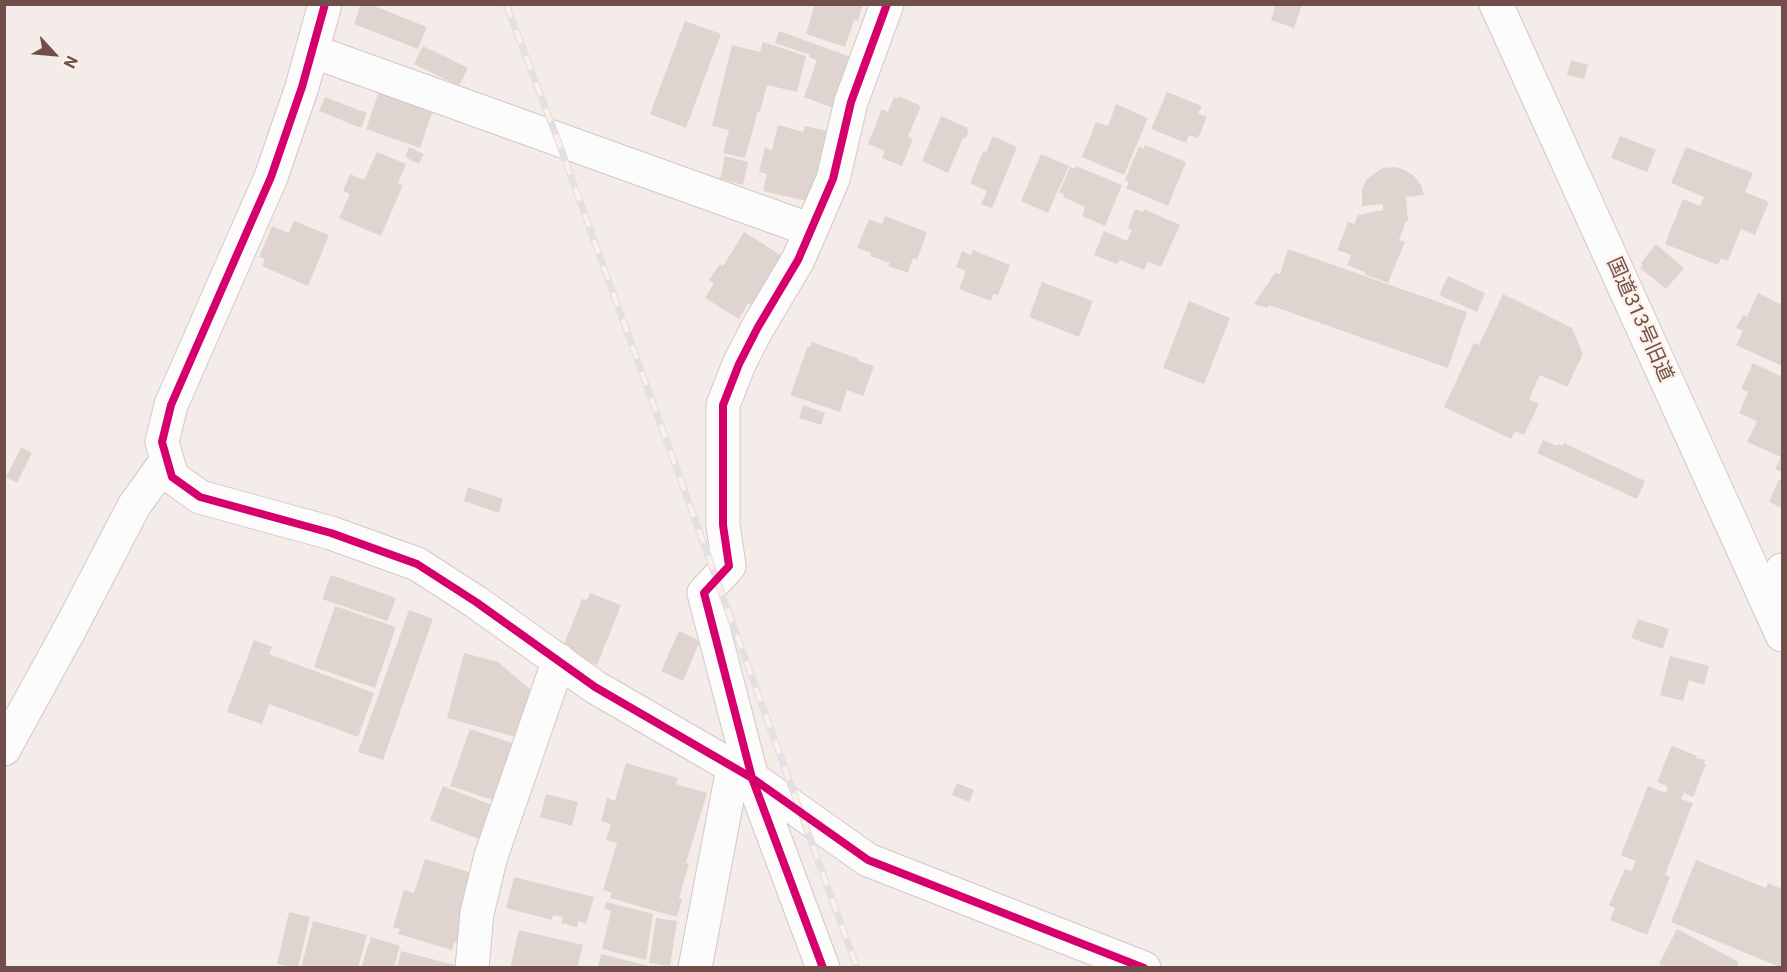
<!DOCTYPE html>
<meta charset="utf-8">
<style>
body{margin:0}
#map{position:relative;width:1787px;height:972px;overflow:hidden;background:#f4ece8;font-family:Roboto,sans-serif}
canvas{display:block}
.frame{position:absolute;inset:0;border:6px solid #704f4a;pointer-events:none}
.north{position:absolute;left:24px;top:24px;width:60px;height:60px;-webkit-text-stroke:4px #fef0e8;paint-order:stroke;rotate:116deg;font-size:16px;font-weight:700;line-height:24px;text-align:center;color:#704f4a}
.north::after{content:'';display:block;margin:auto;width:21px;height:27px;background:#704f4a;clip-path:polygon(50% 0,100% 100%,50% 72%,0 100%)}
</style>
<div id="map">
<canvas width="1787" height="972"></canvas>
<div class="frame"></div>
<div class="north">N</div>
</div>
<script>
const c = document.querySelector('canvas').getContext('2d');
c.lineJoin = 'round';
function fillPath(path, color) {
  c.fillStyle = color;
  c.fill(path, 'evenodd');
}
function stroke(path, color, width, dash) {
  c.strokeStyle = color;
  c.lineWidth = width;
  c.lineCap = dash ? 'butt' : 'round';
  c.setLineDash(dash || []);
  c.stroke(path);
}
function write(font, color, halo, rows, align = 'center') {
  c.font = font + ' Roboto,"Noto Sans JP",sans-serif';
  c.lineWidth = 4.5;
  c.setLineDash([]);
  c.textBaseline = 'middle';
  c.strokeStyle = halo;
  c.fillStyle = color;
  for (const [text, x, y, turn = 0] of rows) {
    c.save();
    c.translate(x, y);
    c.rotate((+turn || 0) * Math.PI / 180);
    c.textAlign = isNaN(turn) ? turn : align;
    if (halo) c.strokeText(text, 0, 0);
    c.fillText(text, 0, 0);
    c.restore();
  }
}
fillPath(new Path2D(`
 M361,4H369L427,27L418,49L354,24Z
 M815,4H863L858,21L854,20L845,47L806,34Z
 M1276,4H1302L1294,28L1271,20Z
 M685,21L721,34L686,128L650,114Z
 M779,31L851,57L833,108L804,97L817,60L809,57L810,55L775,43Z
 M763,42L806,56L797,92L767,85L760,112L758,111L745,158L723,153L729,130L712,126L732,45L760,52Z
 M423,46L468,68L459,86L414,64Z
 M1571,60L1588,65L1584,79L1567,75Z
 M380,88L434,107L420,148L366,129Z
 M1167,92L1202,106L1198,114L1207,117L1198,138L1189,135L1186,143L1151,129Z
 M898,96L921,106L908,137L913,139L902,166L882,158L885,151L868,144L882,109L888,112L894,97L898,99Z
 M325,97L367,113L361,128L319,111Z
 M1116,104L1148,118L1124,175L1082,157L1096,122L1108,126Z
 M941,116L968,128L967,130L969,131L965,139L963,138L948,173L922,161Z
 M778,125L803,132L805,126L827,131L811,202L763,191L767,174L759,172L765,148L772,150Z
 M993,136L1017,147L992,208L981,204L987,191L970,183L983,151L986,152Z
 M1620,136L1656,150L1647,172L1611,158Z
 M1145,145L1186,162L1168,206L1126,188L1129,182L1125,180L1139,147L1143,149Z
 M409,147L424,154L419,164L405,157Z
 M1686,147L1753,173L1745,192L1769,202L1755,235L1741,229L1728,261L1721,258L1718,265L1665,244L1683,199L1700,206L1704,197L1671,183Z
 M377,152L406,164L398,183L403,185L381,236L339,218L350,194L343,191L350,174L364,180Z
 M1041,154L1069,166L1048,213L1021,201Z
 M725,156L748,162L743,185L720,179Z
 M1076,166L1122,185L1105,226L1082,216L1085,207L1063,197L1064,194L1059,193L1070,167L1075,169Z
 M1396,167L1405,170L1414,176L1421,185L1424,195L1406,197L1408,221H1406L1399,240L1405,242L1388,283L1364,274L1365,272L1347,265L1351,255L1337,250L1348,222L1354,224L1358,215L1383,210V204L1362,206V190L1366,180L1379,170L1384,168Z
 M1135,209L1143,212L1144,209L1180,225L1161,267L1148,262L1144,270L1120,260L1117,264L1094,255L1104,231L1127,241L1132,230L1128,228Z
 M885,216L927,232L917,260L913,258L908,273L888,266L890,263L870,256L871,253L857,248L869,219L882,224Z
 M294,221L329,235L308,286L262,266L265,259L259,257L272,226L289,233Z
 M744,232L787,259L756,308L748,303L739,319L705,298L714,283L709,280L720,264L723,266Z
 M1656,244L1684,268L1666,289L1640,268L1643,265L1641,263Z
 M1288,249L1467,312L1448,368L1269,305L1268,308L1254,304L1275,273L1280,274Z
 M973,250L1010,265L998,295L993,294L991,301L959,289L966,271L956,267L962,251L971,255Z
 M1448,276L1485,293L1477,312L1439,295Z
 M1042,282L1093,301L1079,337L1029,317Z
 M1758,293L1782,305V366L1736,345L1743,331L1736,328L1743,315L1747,317Z
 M1503,294L1572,328L1583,354L1567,387L1540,375L1529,399L1539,404L1524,435L1515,431L1511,439L1444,407L1474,343L1479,345Z
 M1189,301L1230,318L1204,384L1163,368Z
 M812,342L859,359L858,361L874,366L863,396L847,390L840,412L790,395L808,346L810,347Z
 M1753,363L1782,377V472L1775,469L1781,457L1747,442L1757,421L1739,413L1748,392L1741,389Z
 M803,405L825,413L821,425L799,418Z
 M1543,440L1557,446L1558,444L1563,446L1564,443L1645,481L1637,499L1537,453Z
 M21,447L32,453L17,483L6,477Z
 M1779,479L1782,481V508L1769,502Z
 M468,487L503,499L499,513L464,501Z
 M331,575L396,598L387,621L322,599Z
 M590,593L621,605L597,665L569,654L563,647L582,599L587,600Z
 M335,606L396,627L375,688L314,667Z
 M409,610L433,619L383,760L358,752Z
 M1638,619L1669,629L1663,649L1631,638Z
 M679,631L700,641L683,681L661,671Z
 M254,640L272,647L269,654L374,693L358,737L269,704L262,724L227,712Z
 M464,653L498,662L533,692L523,739L447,718Z
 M1670,656L1709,666L1704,685L1689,680L1683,701L1660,695Z
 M470,729L521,746L502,803L450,786Z
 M1673,746L1697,756L1696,758L1705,760L1703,763L1706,764L1693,797L1684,793L1681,799L1693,803L1665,875L1670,877L1647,935L1610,920L1615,908L1609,905L1625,869L1631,871L1636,861L1621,855L1648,786L1666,793L1668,787L1657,782L1671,747Z
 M626,763L678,778L676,784L707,793L686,863H689L679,898L682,899L677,917L610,898L612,893L603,890L617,843L606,840L611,824L601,821L607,798L615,801Z
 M957,783L974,790L969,802L952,795Z
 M443,786L502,809L489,843L430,820Z
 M546,794L578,802L572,826L540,817Z
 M425,859L479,875L467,946L454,942L452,950L398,934L400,929L393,927L404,890L414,893Z
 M1696,860L1766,888L1768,883L1782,889V968L1671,922Z
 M514,877L594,897L586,924L579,921L577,927L561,923L563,917L553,915L552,920L506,908Z
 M606,902L653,914L646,960L602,949L611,911L604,909Z
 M289,912L310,917L298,968L277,964Z
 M656,918L677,921L670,966L649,963Z
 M313,921L367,935L358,968H301Z
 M1677,929L1739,962L1736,968H1666L1659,964Z
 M519,930L583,945L577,968H510Z
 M371,937L400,946L394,968H361Z
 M401,951L462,967V968H397Z
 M601,954L653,967L652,968H598Z`), '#e0d4d0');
const minor = new Path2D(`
 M325,4L302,87L271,177L171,405L162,442L172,477L200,497L331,533L417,564L476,602L595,687L752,778L868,860L1144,968
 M312,51L811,230
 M1761,587L1780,576L1782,570
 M4,749L71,627L134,506L167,460
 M472,968L477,913L491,856L559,660
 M695,968L733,768
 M823,968L752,778L704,593L729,566L723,525V405L739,364L758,327L798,260L833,179L851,102L887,4`);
const tertiary = new Path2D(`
 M1496,4L1782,635`);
stroke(minor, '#d2c8c5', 35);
stroke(tertiary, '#d2c8c5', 35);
stroke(minor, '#fdfcfc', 33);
stroke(tertiary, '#fdfcfc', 33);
const rail = new Path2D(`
 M506,4L560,146L857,968`);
stroke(rail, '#e3e0e4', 7);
stroke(rail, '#fef0e8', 4.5, [14]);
stroke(new Path2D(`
 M325,4L302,87L271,177L171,405L162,442L172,477L200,497L331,533L417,564L476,602L595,687L752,778L868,860L1144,968
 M823,968L752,778L704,593L729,566L723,525V405L739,364L758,327L798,260L833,179L851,102L887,4`), '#d6006c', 8);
write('20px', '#704f4a', '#fef0e8', [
 ["国道313号旧道",1639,320,66]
]);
</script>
